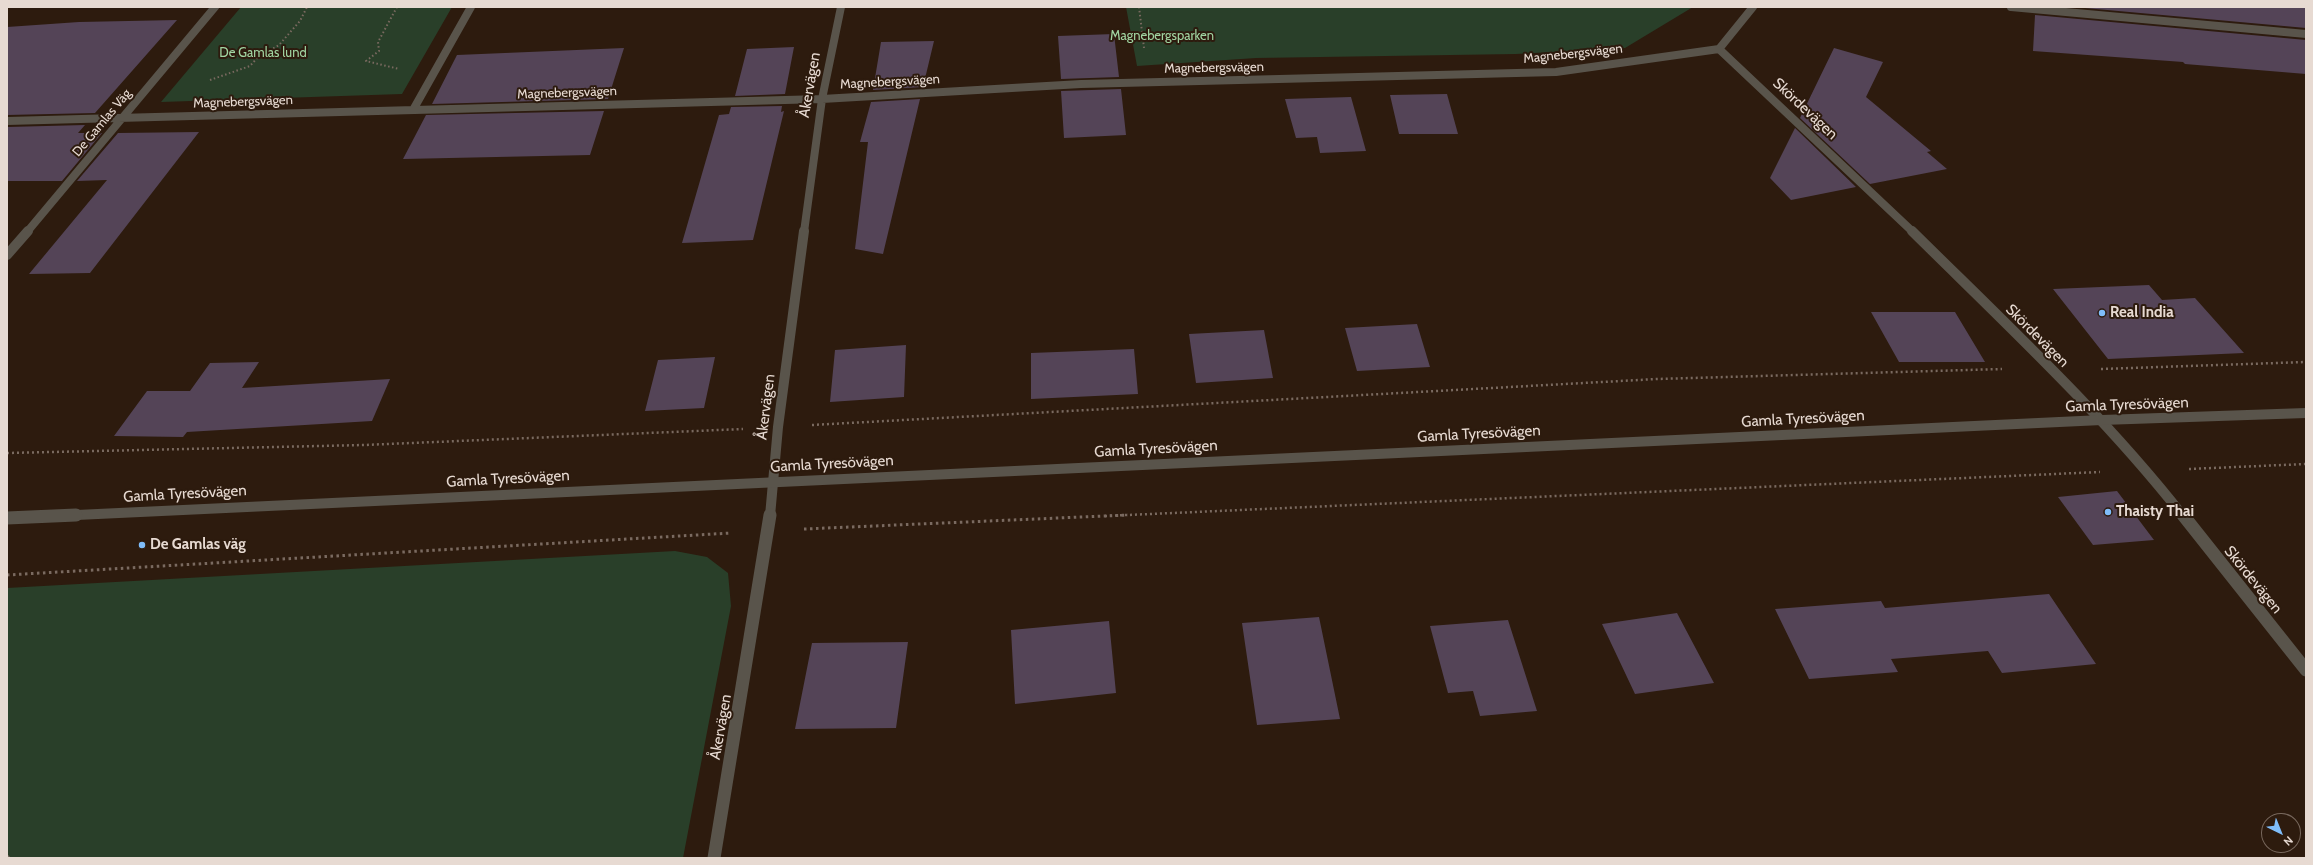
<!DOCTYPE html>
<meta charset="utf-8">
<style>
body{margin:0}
#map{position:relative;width:2313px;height:865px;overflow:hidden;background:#2d1b0e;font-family:Cabin,sans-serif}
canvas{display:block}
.frame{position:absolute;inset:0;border:8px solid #e7dad2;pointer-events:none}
.north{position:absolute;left:2261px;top:813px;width:40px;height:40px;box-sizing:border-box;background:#2d1b0e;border:1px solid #77675c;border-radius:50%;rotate:137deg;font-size:11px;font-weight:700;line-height:16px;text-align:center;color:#e7dad2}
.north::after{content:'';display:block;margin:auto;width:14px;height:18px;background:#7fbdfa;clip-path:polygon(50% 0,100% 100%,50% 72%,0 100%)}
</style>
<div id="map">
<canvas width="2313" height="865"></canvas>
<div class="frame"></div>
<div class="north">N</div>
</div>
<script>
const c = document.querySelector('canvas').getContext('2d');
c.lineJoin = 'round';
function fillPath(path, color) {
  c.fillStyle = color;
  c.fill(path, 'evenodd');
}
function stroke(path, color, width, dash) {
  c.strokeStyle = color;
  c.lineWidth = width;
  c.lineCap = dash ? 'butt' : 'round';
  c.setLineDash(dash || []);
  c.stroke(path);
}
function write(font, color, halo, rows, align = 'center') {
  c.font = font + ' Cabin,sans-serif';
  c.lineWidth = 4;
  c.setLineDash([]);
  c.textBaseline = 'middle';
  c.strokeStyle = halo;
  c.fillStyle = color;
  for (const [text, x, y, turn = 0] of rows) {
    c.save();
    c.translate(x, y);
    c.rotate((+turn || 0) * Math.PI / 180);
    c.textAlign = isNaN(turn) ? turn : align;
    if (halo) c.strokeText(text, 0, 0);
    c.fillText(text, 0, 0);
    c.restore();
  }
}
fillPath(new Path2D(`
 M241,7H452L402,94L161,102Z
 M1126,7H1693L1625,48L1516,54L1256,58L1137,66Z
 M675,551L707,557L728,573L731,606L683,858H7V588Z`), '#293f29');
fillPath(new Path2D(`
 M2074,7H2306V28Z
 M2035,15L2306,40V74L2185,64L2183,62L2033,51Z
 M177,20L95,113L7,115V27L79,22Z
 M1114,34L1119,77L1061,79L1058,36Z
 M934,41L923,87L873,90L881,42Z
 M794,47L785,94L735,96L747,49Z
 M624,48L608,99L432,104L457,55Z
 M1834,48L1883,62L1866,97L1931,151L1927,152L1947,169L1870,184L1800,118Z
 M1121,89L1126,135L1064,138L1061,91Z
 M1447,94L1458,134H1399L1390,95Z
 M1351,97L1366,151L1320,153L1317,137L1296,138L1285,99Z
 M920,99L883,254L855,249L868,142H860L871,102Z
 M782,106L781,112L784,111L753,240L682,243L719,115L729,114L731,107Z
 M604,111L590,155L403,159L426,115Z
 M85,125L78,133H102L62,181H7V127Z
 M1795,128L1856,187L1791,200L1770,178Z
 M199,132L90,273L29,274L107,180L77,181L118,133Z
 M2149,285L2162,300L2195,298L2244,353L2108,359L2053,289Z
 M1871,312H1955L1985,362H1899Z
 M1417,324L1430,367L1357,371L1345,328Z
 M1264,330L1273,378L1196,383L1189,334Z
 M906,345L904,397L830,402L835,350Z
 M1134,349L1138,394L1031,399V353Z
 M715,357L704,408L645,411L658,360Z
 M259,362L242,388L390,379L372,421L187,432L183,437L114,436L147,391H190L210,363Z
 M2117,491L2154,540L2093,545L2058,497Z
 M2049,594L2096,664L2002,673L1988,651L1891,659L1898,672L1809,679L1775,609L1881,601L1885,608Z
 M1677,613L1714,683L1635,694L1602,624Z
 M1319,617L1340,719L1257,725L1242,623Z
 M1508,620L1537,711L1480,716L1473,691L1448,693L1430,626Z
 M1109,621L1116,693L1015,704L1011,630Z
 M908,642L896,728L795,729L812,643Z`), '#544457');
stroke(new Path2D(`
 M397,7L378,42L379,51L366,61L399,69
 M1139,7L1144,48
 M210,80L250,66L258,57L279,45L300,21L307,7`), '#7a6a60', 2, [1.5, 2.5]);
stroke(new Path2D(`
 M2101,369L2306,362
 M812,425L1657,379L2002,369
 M7,453L364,445L743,429
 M2189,469L2306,464
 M1105,516L2100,472`), '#7a6a60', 2.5, [2, 3]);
stroke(new Path2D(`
 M804,529L1128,515
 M7,575L731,533
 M7,856L9,858`), '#7a6a60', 3, [2.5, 3.5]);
stroke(new Path2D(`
 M2011,7L2306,34
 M1719,49L1913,232
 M413,110L471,7
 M7,121L822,99L1081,84L1556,72L1719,49L1753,7
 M27,232L215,7
 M804,232L822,99L841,7`), '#59544b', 8);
stroke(new Path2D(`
 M1912,231C2005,323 2102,413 2183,516
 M7,255L28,231
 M770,516L778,427L804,231`), '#59544b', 10);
stroke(new Path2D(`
 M2183,515L2306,670
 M714,858L770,515`), '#59544b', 13);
stroke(new Path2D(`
 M55,516L2102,420L2306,413`), '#59544b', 10);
stroke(new Path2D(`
 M7,518L76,515`), '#59544b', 13);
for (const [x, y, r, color] of [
 [2102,313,4,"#7fbdfa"],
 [2108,512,4,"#7fbdfa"],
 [142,545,4,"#7fbdfa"]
]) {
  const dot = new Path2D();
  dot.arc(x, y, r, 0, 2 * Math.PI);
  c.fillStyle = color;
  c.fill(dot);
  stroke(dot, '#2d1b0e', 1.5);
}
write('13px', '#a1d5a2', '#2d1b0e', [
 ["Magnebergsparken",1162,36],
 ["De Gamlas lund",263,53]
]);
write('13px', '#e7dad2', '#2d1b0e', [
 ["Magnebergsvägen",1573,54,-6],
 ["Magnebergsvägen",1214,68,-1],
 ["Magnebergsvägen",890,82,-3],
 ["Magnebergsvägen",567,93,-2],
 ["Magnebergsvägen",243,102,-2],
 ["De Gamlas Väg",102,123,-50]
]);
write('15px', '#e7dad2', '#2d1b0e', [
 ["Åkervägen",810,85,-80],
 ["Skördevägen",1805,109,43],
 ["Skördevägen",2037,336,45],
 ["Gamla Tyresövägen",2127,405,-2],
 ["Åkervägen",766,407,-83],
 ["Gamla Tyresövägen",1803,419,-3],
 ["Gamla Tyresövägen",1479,434,-3],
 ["Gamla Tyresövägen",1156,449,-3],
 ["Gamla Tyresövägen",832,464,-3],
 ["Gamla Tyresövägen",508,479,-3],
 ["Gamla Tyresövägen",185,494,-3],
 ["Skördevägen",2253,580,51],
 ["Åkervägen",721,727,-80]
]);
write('bold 15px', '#e7dad2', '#2d1b0e', [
 ["Real India",2110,313],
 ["Thaisty Thai",2116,512],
 ["De Gamlas väg",150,545]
], 'left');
</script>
